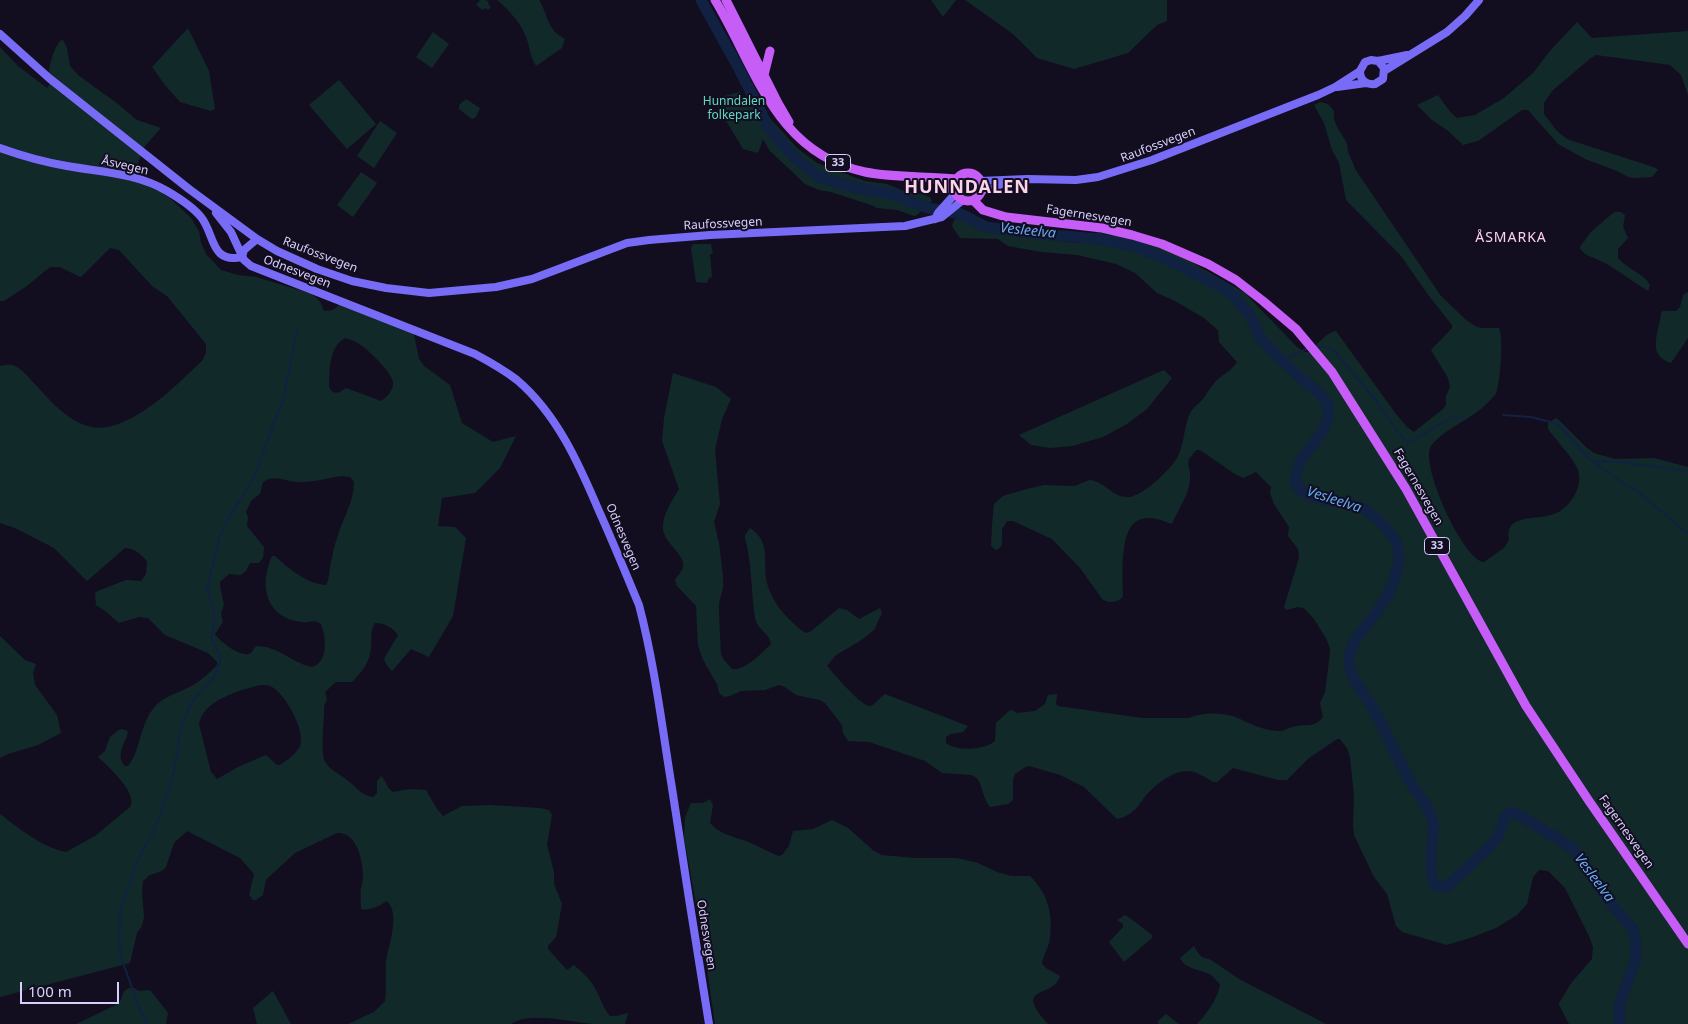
<!DOCTYPE html>
<meta charset="utf-8">
<style>
body{margin:0}
#map{position:relative;width:1688px;height:1024px;overflow:hidden;background:#120e20;font-family:"Noto Sans",sans-serif}
canvas{display:block}
.scale{position:absolute;left:20px;top:982px;width:99px;height:22px;box-sizing:border-box;border:2px solid #d8d0fc;border-top:0;padding-left:6px;font-size:15px;line-height:18px;white-space:nowrap;color:#d8d0fc;-webkit-text-stroke:4px #120e20;paint-order:stroke}
</style>
<div id="map">
<canvas width="1688" height="1024"></canvas>
<div class="scale">100 m</div>
</div>
<script>
const c = document.querySelector('canvas').getContext('2d');
c.lineJoin = 'round';
function fillPath(path, color) {
  c.fillStyle = color;
  c.fill(path, 'evenodd');
}
function stroke(path, color, width, dash) {
  c.strokeStyle = color;
  c.lineWidth = width;
  c.lineCap = dash ? 'butt' : 'round';
  c.setLineDash(dash || []);
  c.stroke(path);
}
function write(font, color, halo, rows, align = 'center') {
  c.font = font + ' "Noto Sans",sans-serif';
  c.lineWidth = 4;
  c.setLineDash([]);
  c.textBaseline = 'middle';
  c.strokeStyle = halo;
  c.fillStyle = color;
  for (const [text, x, y, turn = 0] of rows) {
    c.save();
    c.translate(x, y);
    c.rotate((+turn || 0) * Math.PI / 180);
    c.textAlign = isNaN(turn) ? turn : align;
    if (halo) c.strokeText(text, 0, 0);
    c.fillText(text, 0, 0);
    c.restore();
  }
}
fillPath(new Path2D(`
 M480,0H486L489,2L488,4L491,7L488,10L485,8L483,10L476,5Z
 M497,0H539C549,16 546,29 565,39L562,48L536,66C530,57 530,47 526,37C521,23 508,9 497,0Z
 M931,0H956L943,17Z
 M965,0H1167V21L1157,25L1128,53L1074,69L1037,58L1013,34Z
 M1577,22L1592,38L1688,31V95L1681,75L1670,65L1596,55L1591,58L1553,90L1544,103V114L1557,131L1567,139L1656,168L1658,170L1652,177L1634,178L1628,177L1617,171L1585,159L1558,144L1528,110H1522L1478,141L1463,145L1447,130L1432,120L1417,105L1438,95C1445,104 1448,111 1457,118L1475,115L1504,98L1533,73L1549,52Z
 M188,28L209,71L215,109L211,111L180,102L165,85L152,67Z
 M433,32L449,44L432,68L416,57Z
 M63,40L67,48L70,66L78,75L118,104L137,120L161,128L145,146L136,168L152,186L171,199L191,218L199,231L201,243L206,254L221,270L238,275L256,277L309,293C318,297 321,302 324,311L333,310L345,300L378,312L413,330L419,359L424,366L450,385L462,423L493,442L516,436L500,468L475,493L442,498L438,526L455,527L466,538L453,616L429,657L411,649L392,671L386,664L384,659L398,635C394,628 383,622 375,623C370,630 372,638 371,647C370,662 363,671 352,682H336L325,692L327,700L324,706C325,719 319,754 326,763C331,771 340,774 347,780C356,786 361,796 373,797L377,793V781L381,776C387,781 386,788 393,792L411,789L426,790L437,809L443,816L462,806L489,805L540,808L549,810L552,815L547,845L554,872V884L562,904L556,937L548,946V949L567,970L574,965C582,972 592,981 596,990C602,1001 602,1006 610,1016H616L628,1013L625,1024C614,1024 603,1024 593,1024C571,1022 529,1011 511,1024H348L374,1012L385,1001C387,989 385,975 386,962C388,945 401,915 387,901C380,906 369,911 361,909C361,902 360,895 361,888C362,884 363,881 363,876C363,860 357,832 337,833L295,853L270,876L266,880L263,895L256,900H253L249,895L254,874L240,858L187,831L174,843L166,867L162,871L150,875L143,881L142,893L144,917L142,926L137,933L130,963L0,997V814C20,829 41,847 66,852L95,836L130,807C139,794 108,766 98,757L105,751L110,737L120,729L126,730L128,732C125,744 115,755 125,766H128C140,752 140,725 153,709C162,696 180,693 193,685C202,680 210,672 217,665V662L208,653L165,635L148,618L139,617L119,623L105,611L96,605L95,593L98,591L126,580L141,581L146,574L147,562C141,553 135,549 125,548L87,581L54,548L15,528L0,523V366C6,365 10,364 15,366C22,369 27,376 32,381C52,402 78,436 112,426C147,416 176,385 202,361L206,353V344L167,296L152,286L119,250L110,248L82,276L80,277L60,267H51L46,270L27,286L4,301H0V47L18,66L47,88C51,82 49,79 49,72C50,62 54,49 60,41ZM345,338C349,339 353,340 356,342C366,347 391,371 393,382C394,389 387,398 381,401L346,388C339,393 334,396 329,387C330,370 328,348 345,338ZM341,476L350,477L354,482C354,502 342,520 337,538C334,546 333,554 331,562C329,569 330,578 326,585C307,584 289,569 275,556H272C259,585 265,618 302,622C309,623 315,619 321,624C326,637 329,662 312,667C291,663 279,646 256,646C254,648 253,651 251,653C242,659 219,641 215,634L223,622L221,613L224,605L220,585V582L229,574L241,575L246,571L250,563H259L263,558L264,547L247,526L248,517L246,512L251,501L260,494L263,482C274,474 285,481 297,482C310,483 328,478 341,476ZM260,685C265,685 268,685 272,687C285,694 303,727 301,742C300,752 287,760 280,765H277L266,755L238,767L217,779L211,772L199,724C203,700 240,690 260,685Z
 M339,80L376,124L347,149L309,105Z
 M740,92L742,96L751,99L756,103L797,148L817,163L865,181L887,184L904,191L922,194L930,197L932,201L917,215L914,216L897,210L877,208L874,206L831,192L819,190L805,184L769,150L763,139L758,153L743,149L713,99Z
 M466,99L480,108L476,117L472,119L459,109V105Z
 M1320,102L1328,104L1334,111C1332,124 1341,131 1346,142C1348,145 1347,150 1349,154C1351,159 1353,163 1355,169L1441,296L1465,319L1475,326L1481,328H1499C1504,338 1500,383 1496,394C1490,400 1484,407 1477,412C1463,422 1440,433 1431,446C1419,463 1463,561 1484,562L1504,548L1509,540C1504,514 1534,520 1551,515C1568,511 1584,488 1578,470C1574,459 1556,440 1548,429V423L1556,418L1561,422L1587,448L1594,453L1615,459L1654,458L1688,467V1024H1569L1559,1005V1003L1572,982L1592,959L1593,947L1589,936L1565,888L1548,871L1539,870L1533,877L1527,904L1517,915L1496,928L1473,937L1447,945L1402,932L1396,926L1387,894L1374,877L1354,835L1353,826L1354,796L1350,757L1347,748L1340,739H1337L1309,758L1287,780H1278L1233,768L1217,782H1214C1206,778 1198,772 1189,771C1173,770 1153,786 1144,798C1136,809 1131,816 1117,819L1084,787L1060,775L1033,767L1027,766L1015,774L1013,779V800L1008,804L990,807C983,799 983,787 977,778L972,775L942,773L925,761L878,745L869,742L848,741L843,733L842,725L825,703L820,700L796,695L785,687L779,685L765,690L741,691L730,696L724,697L719,693L717,684L703,660L698,645L696,606L677,586L675,580C677,576 682,572 683,567C686,555 664,543 663,529C662,515 672,501 679,489L662,441L664,418L673,373L716,387L731,399L722,419L715,450L720,504L714,522L719,543L723,576V588L719,603V615L721,654L724,660L732,669C745,671 762,653 771,644C770,634 757,629 755,618C751,593 752,562 745,538V535L750,528C772,542 762,563 767,583C772,603 788,620 805,633L810,632L839,608L847,610L859,619L880,608L882,613L874,630L860,641L836,655L827,666C833,673 862,707 870,706C874,706 880,697 885,694L968,726L963,732L951,734L946,737V743C957,752 985,750 995,741L996,723L1009,711L1012,710L1017,713L1035,711L1045,704L1048,695L1057,694L1056,704L1058,706L1142,718H1189C1202,712 1224,712 1238,718C1251,724 1262,730 1278,731C1284,732 1289,727 1296,726C1309,724 1314,728 1323,717L1320,703L1325,692L1329,661L1330,649L1327,640L1314,619L1304,608L1298,607L1286,610L1284,607L1299,558L1298,549L1288,536L1289,527L1274,504L1270,493L1271,487L1256,472L1243,478L1235,474L1200,450H1196L1189,459L1188,464C1196,486 1180,505 1172,524C1162,521 1153,516 1142,519C1118,524 1123,577 1123,595L1122,598C1116,603 1110,603 1103,600L1080,568L1052,539L1013,521H1007L1002,529V541L1001,547L996,550L991,546L992,525L994,504L1003,496L1023,490L1044,485L1075,486L1089,480C1105,481 1113,499 1130,497C1144,495 1174,467 1179,454C1185,440 1184,422 1192,410C1195,406 1200,403 1203,399C1208,392 1211,386 1217,380C1224,374 1232,370 1237,362L1219,342L1218,330L1204,318L1175,301L1157,293L1135,273L1116,264L1077,255L1041,252L1008,246L998,239L960,238L952,226L954,220L959,217L975,226L1043,239L1077,243L1098,232L1107,235L1119,236L1162,249L1188,260L1245,293L1297,347L1305,352H1308C1317,346 1325,333 1336,331L1396,414L1407,427L1414,432L1443,409L1446,405V396L1450,387L1448,378L1431,350L1452,328V325L1429,296L1401,256L1346,200L1339,163L1332,150L1324,123L1314,105Z
 M380,121L397,133L374,168L357,156Z
 M361,172L377,183L353,217L337,205Z
 M959 188a8 8 0 1 1 16 0a8 8 0 1 1-16 0Z
 M1614,212H1621L1625,215L1623,227L1628,238L1618,249V258C1627,269 1643,273 1650,285L1648,291L1607,264L1585,254L1581,250L1580,247L1591,232Z
 M693,244H711L713,254H710L712,277L709,278L707,283L696,282L691,248Z
 M1688,292V338L1671,363C1645,355 1660,330 1661,313L1663,311H1676L1680,307L1683,295Z
 M1164,370L1172,378L1147,409L1127,424L1103,437L1072,446L1050,448L1031,445L1019,435Z
 M0,636L25,660L36,664L33,673L35,685L57,715L61,733L38,745L8,754L0,758Z
 M710,799L713,805L710,823C721,836 738,837 753,844C762,848 769,852 779,856L782,855L789,846L793,831L813,829L832,820L848,828L874,851L882,855L915,858H957L978,863L997,872L1011,876H1030L1032,878C1048,895 1053,914 1050,937C1050,946 1043,954 1042,964L1046,968L1060,976C1053,1000 1012,983 1048,1024H715L703,942L684,838L685,817L691,803H703Z
 M1125,915L1130,918L1152,935V938L1124,962L1109,942L1123,927V924L1117,920Z
 M1194,946L1198,953L1202,957L1211,960L1239,979L1326,1024H1197C1206,1015 1219,997 1220,984C1217,982 1214,977 1211,975C1201,969 1186,970 1180,958Z
 M132,987L139,991L148,990L151,991L168,1013L166,1024H76L118,1004C125,997 119,991 132,987Z
 M273,991L291,1024H257L253,1008Z
 M1166,1014L1179,1024H1159L1157,1022Z`), '#12292a');
stroke(new Path2D(`
 M1316,347H1329L1336,353L1375,399L1398,432L1409,443L1454,416L1463,417
 M1281,360L1309,348
 M1503,415L1531,417L1558,424L1588,458L1620,481L1641,494L1688,534
 M1593,462C1603,458 1675,469 1688,472
 M147,1024L139,1007L122,960L119,939L121,908L138,859L153,833L169,789L175,767L179,739L183,721L192,702L214,677L220,663V654L211,638L215,617L207,588L219,540L224,525L254,478L275,420L283,401L294,344L298,330`), '#102142', 2);
stroke(new Path2D(`
 M701,0L738,67L770,130L795,158L819,177L852,187L897,195L911,202L928,208L961,214L986,227L1028,233L1099,239L1138,247L1177,264L1229,291L1249,314L1260,337L1279,358L1325,399C1337,421 1313,442 1302,459C1299,464 1297,470 1296,477C1295,479 1294,481 1296,484C1305,503 1345,500 1362,508C1371,512 1378,520 1385,527C1389,532 1394,537 1396,542C1399,549 1399,558 1398,565C1396,580 1389,594 1381,606C1371,623 1348,641 1349,661C1350,680 1364,693 1373,708C1386,731 1396,756 1409,779C1417,795 1428,803 1433,822C1436,835 1419,899 1449,885L1493,843L1500,833L1505,816L1510,812L1519,815L1571,847L1582,859L1604,895L1632,928L1635,937L1636,959L1619,1005L1620,1024`), '#102142', 11);
stroke(new Path2D(`
 M0,34L49,78L189,189L257,239L277,251L317,269L352,281L386,288L429,293L496,287L532,279L627,243L649,240L710,235L905,226L942,217L963,200
 M1378,61L1384,68L1383,79L1375,84C1366,85 1360,80 1360,71L1365,62L1371,60L1378,61L1407,55
 M1384,71L1447,32L1465,16L1479,0
 M1337,87L1366,83
 M0,148C22,156 44,162 67,166C100,172 137,173 167,191C179,198 192,206 201,217C215,234 210,264 242,257
 M980,181L1027,179L1076,180L1098,177L1152,160L1318,95L1335,87L1360,71
 M981,190L993,189L1006,181
 M216,213L231,232L244,260L251,266L475,354C490,362 504,370 517,380C557,414 579,464 599,511C613,542 626,574 639,605C655,666 662,727 672,788C684,867 696,945 709,1024
 M935,219L938,213L955,194
 M242,257L244,250L257,239`), '#786cf7', 8);
stroke(new Path2D(`
 M715,0C756,68 775,153 865,172C895,178 926,176 956,179
 M726,0L778,103L789,122
 M764,75L770,51
 M954 187a14 14 0 1 1 28 0a14 14 0 1 1-28 0Z
 M932,178L954,191
 M973,200L983,210L1006,217L1102,228L1132,235L1162,244L1208,264L1236,280L1263,301L1296,329L1332,372L1406,489L1526,706L1589,801L1688,944`), '#c55df6', 9);
for (const [x, y, w] of [
 [838,163,25],
 [1437,546,25]
]) {
  const box = new Path2D();
  box.roundRect(x - w / 2, y - 8.5, w, 17, 4);
  c.fillStyle = '#120e20';
  c.fill(box);
  stroke(box, '#d8d0fc', 1);
}
write('bold 11px', '#d8d0fc', null, [
 ["33",838,163],
 ["33",1437,546]
]);
write('12px', '#60d8c1', '#120e20', [
 ["Hunndalen",734,102],
 ["folkepark",734,116]
]);
write('12px', '#d8d0fc', '#120e20', [
 ["Raufossvegen",1158,145,-21],
 ["Åsvegen",125,166,13],
 ["Fagernesvegen",1089,216,9],
 ["Raufossvegen",723,224,-3],
 ["Raufossvegen",320,255,21],
 ["Odnesvegen",297,272,21],
 ["Fagernesvegen",1418,487,60],
 ["Odnesvegen",623,537,67],
 ["Fagernesvegen",1626,832,55],
 ["Odnesvegen",706,935,81]
]);
write('italic 14px', '#64abf6', '#120e20', [
 ["Vesleelva",1028,231,6],
 ["Vesleelva",1334,500,18],
 ["Vesleelva",1594,878,53]
]);
c.letterSpacing = '1px';
write('14px', '#fdd2eb', '#120e20', [
 ["ÅSMARKA",1511,238]
]);
c.letterSpacing = '0px';
c.letterSpacing = '1px';
write('bold 18px', '#fdd2eb', '#120e20', [
 ["HUNNDALEN",967,188]
]);
c.letterSpacing = '0px';
</script>
